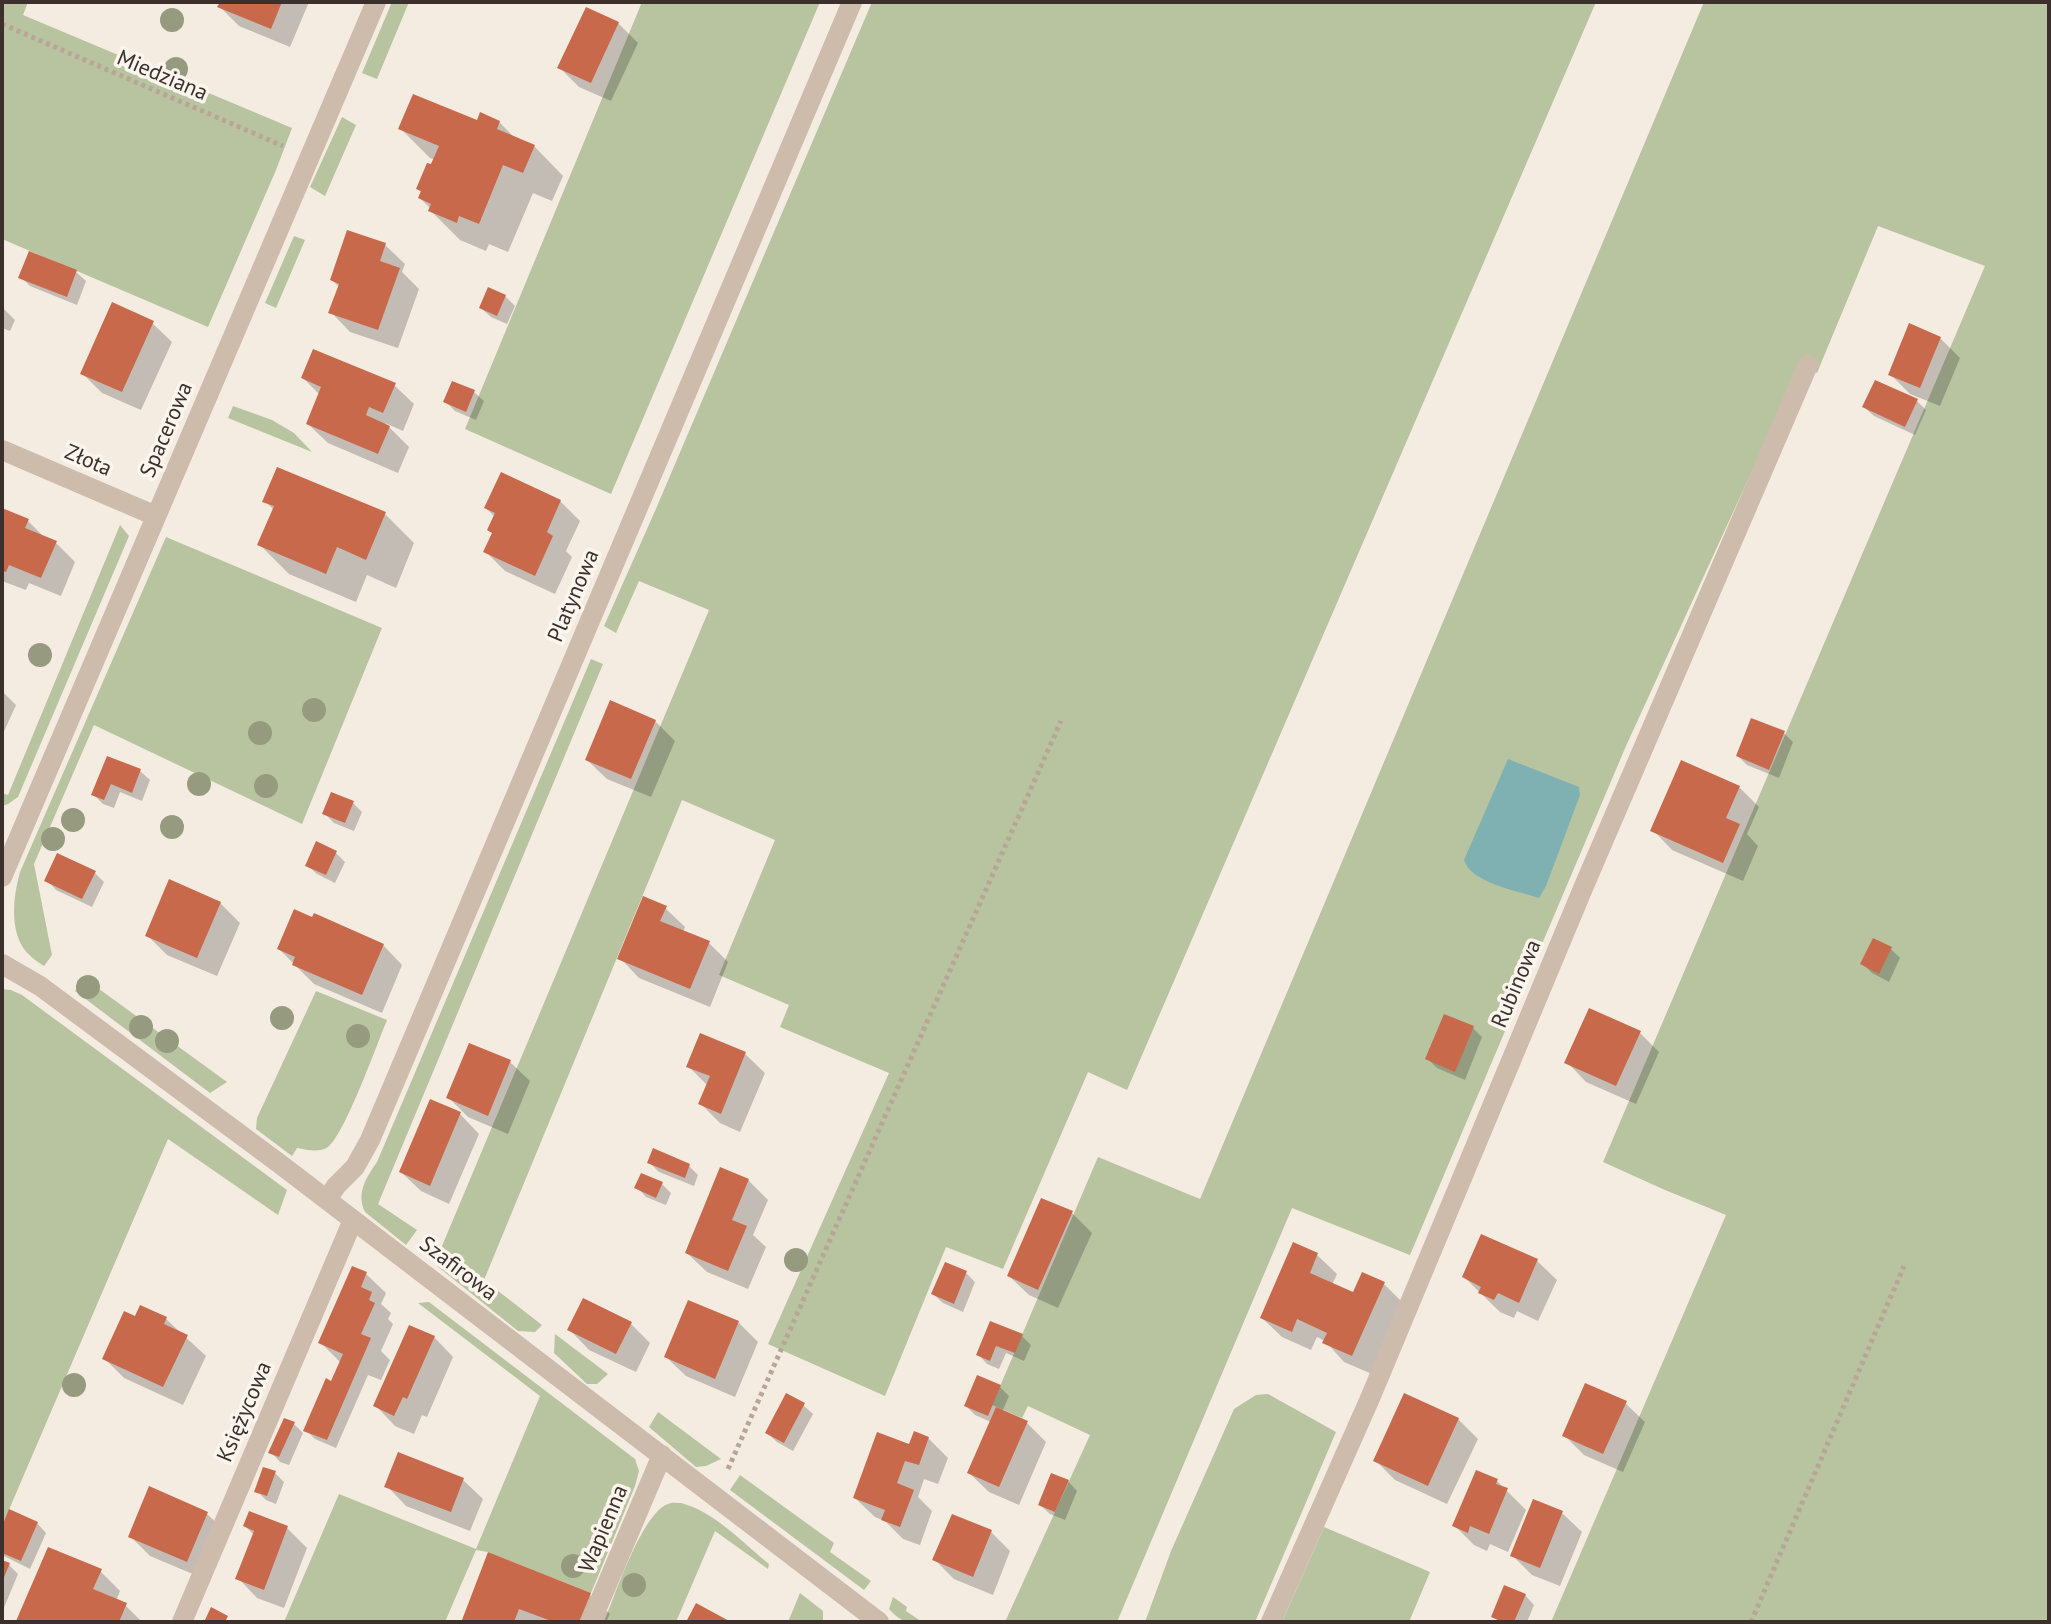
<!DOCTYPE html>
<meta charset="utf-8">
<style>
body{margin:0}
#map{position:relative;width:2051px;height:1624px;overflow:hidden;background:#f4ebe1;font-family:"PT Sans",sans-serif}
canvas{display:block}
.frame{position:absolute;inset:0;border:4px solid #3b302b;pointer-events:none}
</style>
<div id="map">
<canvas width="2051" height="1624"></canvas>
<div class="frame"></div>
</div>
<script>
const c = document.querySelector('canvas').getContext('2d');
c.lineJoin = 'round';
function fillPath(path, color) {
  c.fillStyle = color;
  c.fill(path, 'evenodd');
}
function stroke(path, color, width, dash) {
  c.strokeStyle = color;
  c.lineWidth = width;
  c.lineCap = dash ? 'butt' : 'round';
  c.setLineDash(dash || []);
  c.stroke(path);
}
function write(font, color, halo, rows, align = 'center') {
  c.font = font + ' "PT Sans",sans-serif';
  c.lineWidth = 7;
  c.setLineDash([]);
  c.textBaseline = 'middle';
  c.strokeStyle = halo;
  c.fillStyle = color;
  for (const [text, x, y, turn = 0] of rows) {
    c.save();
    c.translate(x, y);
    c.rotate((+turn || 0) * Math.PI / 180);
    c.textAlign = isNaN(turn) ? turn : align;
    if (halo) c.strokeText(text, 0, 0);
    c.fillText(text, 0, 0);
    c.restore();
  }
}
fillPath(new Path2D(`
 M2,2H28L23,15L292,128L276,170L208,327L2,239Z
 M392,2H409L377,79L362,73Z
 M642,2H820L611,494L465,429Z
 M872,2H1596L1127,1090L1088,1072L1003,1269L946,1247L885,1396L768,1344L889,1073L780,1027L789,1005L719,975L775,840L682,800L484,1280L542,1325L535,1332L518,1331L437,1266V1260L442,1246L709,610L639,581L616,633L604,626L655,511Z
 M1704,2H2049V1622H1551L1726,1215L1665,1190L1603,1162L1985,266L1878,226L1817,373L1801,364L1626,746L1410,1255L1292,1208L1117,1622H1005L1090,1435L1028,1406L1022,1418L992,1405L1098,1157L1200,1199Z
 M342,117L356,125L325,196L310,187Z
 M294,236L305,240L276,308L265,303Z
 M233,406L272,420L294,433L312,452L228,418Z
 M120,525L129,536L18,797L8,804L2,806V793L8,795Z
 M166,537L382,628L302,824L94,725L34,864L52,955L44,966C36,961 25,953 21,944C10,922 14,894 20,872Z
 M591,659L603,664L378,1204L417,1230L406,1245L365,1212C356,1193 366,1178 377,1162Z
 M84,978L227,1082L210,1093L75,991Z
 M2,989L11,990L22,995L287,1190L278,1215L168,1139L2,1526Z
 M316,991L387,1020C377,1044 345,1134 328,1147C319,1153 308,1150 297,1148L292,1156L256,1129L257,1118Z
 M429,1302L635,1459L639,1471L635,1486L591,1593L488,1552L476,1550L445,1622H284L339,1494L476,1549L540,1396L418,1303Z
 M555,1334L608,1374L597,1384H587L554,1353Z
 M1268,1394L1336,1432L1255,1622H1145L1171,1551L1234,1409L1256,1395Z
 M658,1412L721,1459L706,1466L696,1467L649,1427Z
 M740,1475L834,1543L830,1552L871,1581L864,1590L730,1490Z
 M681,1503C715,1512 742,1542 769,1564L768,1569L715,1531L676,1622H604C615,1596 642,1513 668,1504C672,1502 677,1503 681,1503Z
 M1324,1527L1430,1572L1409,1622H1282Z
 M800,1593L823,1611V1622H788Z
 M893,1597L907,1607L906,1611L922,1622C905,1622 901,1622 889,1609Z`), '#b8c4a0');
fillPath(new Path2D(`
 M1508,759L1579,787L1580,795L1546,886L1539,898C1518,891 1471,883 1464,860Z`), '#7fb0b2');
fillPath(new Path2D(`
 M222,2H309L290,47L239,26L220,7Z
 M618,23L638,43L611,101L579,87L560,68Z
 M478,122H499L516,139L534,146L563,176L552,201L533,193L508,252L489,244L486,251L460,240L430,210L431,209L420,198L422,193L418,189L435,160L430,158L401,129Z
 M385,245L405,264L402,272L419,289L398,348L350,332L331,312L339,287L332,280Z
 M76,272L86,281L77,305L30,286L21,277Z
 M505,296L515,306L507,324L491,317L481,308Z
 M2,307L15,320L10,331L2,328Z
 M152,323L172,342L141,410L102,393L82,373Z
 M1940,338L1960,358L1940,406L1910,394L1890,374Z
 M303,378L394,385L414,404L403,431L385,423L409,447L398,473L328,443L308,424L320,395Z
 M453,384L474,392L484,401L476,420L455,411L446,402Z
 M1917,401L1926,410L1915,435L1874,416L1864,407Z
 M265,501L385,514L414,543L396,588L367,575L356,602L289,574L260,545L274,510Z
 M560,501L580,521L566,551L572,557L555,594L505,571L486,552L494,534L495,517L486,508Z
 M2,510L28,521L45,538L56,543L75,562L61,596L29,583L26,590L2,581Z
 M2,691L16,705L2,736Z
 M655,721L675,741L651,797L607,779L587,760Z
 M1784,733L1793,742L1779,778L1747,765L1738,756Z
 M108,758L140,771L150,780L142,801L120,792L114,808L103,804L93,794Z
 M1739,787L1759,807L1747,834L1758,846L1743,881L1672,850L1653,830Z
 M353,803L362,812L354,831L334,823L324,813Z
 M335,852L345,862L335,883L317,874L307,865Z
 M95,873L104,882L92,907L56,890L47,880Z
 M220,903L240,923L217,976L167,955L147,935Z
 M665,908L685,927L683,932L709,943L728,962L710,1007L639,978L620,958Z
 M383,945L402,965L382,1013L314,984L279,949Z
 M1891,949L1900,958L1889,982L1872,973L1863,964Z
 M1473,1028L1482,1037L1465,1080L1437,1068L1428,1059Z
 M1639,1032L1659,1052L1636,1104L1586,1082L1567,1062Z
 M701,1035L745,1054L765,1073L740,1132L720,1123L700,1103L708,1086L688,1066Z
 M470,1046L510,1062L530,1081L508,1134L468,1117L449,1098Z
 M460,1114L479,1134L449,1204L421,1191L401,1172Z
 M649,1162L689,1166L698,1175L694,1186L659,1172Z
 M748,1180L768,1200L753,1235L766,1247L748,1289L707,1272L687,1253Z
 M662,1184L671,1193L666,1205L646,1197L637,1187Z
 M1072,1213L1092,1233L1058,1308L1029,1295L1009,1276Z
 M1317,1255L1337,1274L1332,1285L1354,1294L1384,1284L1403,1303L1372,1374L1344,1362L1325,1341L1317,1337L1311,1350L1282,1337L1262,1318Z
 M1537,1261L1557,1280L1538,1321L1517,1311L1514,1318L1500,1312L1464,1277Z
 M966,1273L975,1282L963,1312L943,1303L933,1294Z
 M366,1274L386,1293L381,1304L391,1313L388,1319L393,1324L381,1351L390,1360L381,1380L368,1375L336,1448L315,1439L306,1430L332,1384L340,1362L320,1342Z
 M136,1319H166L206,1356L183,1405L124,1378L104,1358Z
 M738,1322L758,1342L735,1397L686,1376L666,1357Z
 M991,1323L1022,1336L1031,1345L1024,1361L1006,1353L999,1369L987,1364L978,1354Z
 M631,1324L650,1343L636,1372L589,1350L570,1330Z
 M434,1337L453,1357L427,1417L422,1415L414,1434L395,1426L376,1406Z
 M1000,1387L1009,1396L1002,1412L1027,1423L1046,1442L1019,1505L989,1492L969,1473L991,1422L975,1415L966,1406Z
 M1625,1403L1645,1422L1623,1472L1584,1455L1564,1435Z
 M803,1405L813,1414L793,1451L777,1442L767,1433Z
 M1458,1419L1478,1439L1447,1504L1395,1480L1375,1460Z
 M294,1424L303,1433L289,1465L280,1462L271,1452Z
 M928,1438L948,1458L938,1484L924,1479L918,1497L932,1511L920,1545L903,1539L885,1521L875,1517L855,1498L911,1446Z
 M275,1473L284,1482L276,1504L266,1500L257,1491Z
 M1477,1473L1497,1481L1526,1510L1508,1552L1490,1544L1487,1551L1474,1545L1455,1526Z
 M463,1480L483,1499L470,1531L406,1506L387,1486Z
 M1068,1481L1077,1491L1065,1520L1050,1514L1040,1505Z
 M1562,1513L1582,1532L1560,1586L1532,1575L1513,1556Z
 M207,1514L227,1533L207,1580L150,1556L130,1536Z
 M37,1523L46,1533L30,1569L2,1555V1531Z
 M245,1526L287,1528L307,1548L284,1608L257,1598L238,1578L254,1535Z
 M991,1532L1010,1551L993,1595L954,1579L935,1560Z
 M2,1562L9,1565L18,1574L3,1610Z
 M100,1571L120,1591L116,1601L125,1605L142,1622H21L19,1620Z
 M590,1595L610,1614L606,1622H467L465,1619Z
 M1525,1595L1534,1605L1527,1622H1499L1493,1616Z`), '#0003');
fillPath(new Path2D(`
 M220,2H282L271,29L217,7Z
 M586,7L619,22L591,83L557,68Z
 M413,94L477,120L480,112L500,121L497,129L535,145L523,173L503,165L479,224L459,216L457,223L428,211L431,204L418,198L421,191L416,189L427,163L431,164L439,146L398,129Z
 M347,230L386,243L380,261L400,268L378,330L328,313L339,284L330,280Z
 M29,251L77,270L67,297L18,278Z
 M488,287L506,295L497,316L479,308Z
 M112,302L154,321L122,392L80,374Z
 M1909,323L1941,337L1920,388L1888,375Z
 M313,349L396,383L383,413L369,407L366,415L390,426L378,454L306,424L321,387L301,378Z
 M1875,380L1918,399L1905,427L1862,407Z
 M452,381L475,390L466,412L443,402Z
 M277,467L386,512L366,560L337,547L326,574L257,545L274,506L262,502Z
 M501,472L561,500L547,532L553,536L535,576L483,552L492,533L487,530L495,513L484,508Z
 M2,508L29,519L25,528L57,541L41,578L9,565L6,572L2,571Z
 M610,700L656,720L631,779L585,760Z
 M1751,718L1785,731L1769,770L1736,756Z
 M107,756L141,769L132,793L111,784L104,800L91,795Z
 M1681,760L1740,786L1726,818L1740,824L1723,863L1650,831Z
 M331,792L354,801L345,823L322,814Z
 M316,841L337,851L326,875L305,866Z
 M57,853L96,871L82,899L44,881Z
 M169,879L221,902L197,958L145,936Z
 M643,896L667,906L660,921L710,941L690,989L617,959Z
 M294,909L312,917L314,913L384,944L362,995L292,965L295,957L277,949Z
 M1873,938L1892,947L1879,974L1860,964Z
 M1589,1008L1641,1031L1616,1086L1564,1063Z
 M1444,1014L1474,1026L1455,1072L1425,1059Z
 M700,1033L746,1052L721,1114L698,1104L710,1076L686,1067Z
 M469,1043L511,1060L488,1116L446,1098Z
 M430,1099L461,1112L430,1186L399,1172Z
 M653,1148L690,1164L685,1178L647,1163Z
 M720,1167L749,1179L732,1220L747,1226L728,1271L685,1253Z
 M641,1173L663,1182L656,1198L634,1188Z
 M1041,1198L1073,1211L1038,1290L1007,1276Z
 M1481,1234L1538,1259L1519,1303L1498,1293L1494,1300L1478,1293L1481,1287L1462,1277Z
 M1293,1242L1318,1253L1310,1273L1353,1292L1362,1272L1385,1282L1352,1356L1322,1343L1327,1333L1297,1319L1292,1332L1260,1318Z
 M945,1262L967,1271L954,1304L931,1294Z
 M352,1266L367,1272L361,1287L372,1292L369,1300L375,1303L361,1334L371,1338L327,1440L303,1431L326,1378L331,1381L343,1354L318,1343Z
 M583,1298L632,1322L616,1354L567,1330Z
 M688,1300L739,1321L715,1379L664,1357Z
 M140,1305L167,1317L164,1324L188,1335L163,1387L102,1359L124,1311L135,1316Z
 M990,1321L1023,1334L1015,1353L996,1346L990,1361L976,1355Z
 M409,1325L435,1336L407,1399L403,1397L394,1416L373,1406Z
 M977,1375L1001,1385L988,1416L964,1406Z
 M1585,1383L1627,1401L1603,1454L1562,1436Z
 M786,1393L805,1403L784,1443L765,1433Z
 M1404,1393L1459,1418L1428,1486L1373,1461Z
 M996,1407L1028,1421L999,1487L967,1473Z
 M284,1418L295,1422L279,1457L268,1453Z
 M914,1431L929,1437L919,1465L905,1461L897,1483L914,1490L900,1527L881,1520L885,1510L853,1498L877,1432L909,1444Z
 M398,1452L464,1478L451,1512L384,1487Z
 M263,1467L276,1471L267,1496L254,1492Z
 M1476,1470L1498,1479L1496,1484L1508,1488L1489,1534L1470,1526L1468,1533L1452,1526Z
 M1051,1473L1069,1480L1055,1512L1038,1505Z
 M149,1486L208,1512L187,1562L128,1537Z
 M1533,1499L1563,1511L1540,1568L1510,1556Z
 M9,1509L38,1522L21,1561L2,1553V1526Z
 M249,1511L288,1526L264,1590L235,1579L254,1531L243,1526Z
 M952,1514L992,1530L973,1577L932,1560Z
 M48,1547L102,1569L93,1589L127,1603L119,1622L16,1621Z
 M488,1552L591,1593L579,1622H554L519,1609L514,1622H468L462,1620Z
 M2,1560L10,1563L2,1582Z
 M1504,1585L1526,1594L1514,1622H1503L1491,1617Z
 M696,1603L731,1622H686Z
 M211,1607L228,1616L225,1622H204Z`), '#c8694b');
stroke(new Path2D(`
 M2,24L283,146
 M728,1469L1061,721
 M1751,1622L1904,1266`), '#b9a596', 5, [4, 4]);
stroke(new Path2D(`
 M2,450L156,516
 M2,877L376,2
 M2,964L40,986L280,1164L879,1622
 M327,1200L336,1186L355,1167L370,1140L852,2
 M182,1622L353,1220
 M591,1622L662,1455
 M1271,1622L1371,1396L1584,886L1808,365`), '#cdbbac', 20);
c.fillStyle = '#969b7f';
for (const [x, y] of [
 [172,20],
 [176,69],
 [40,655],
 [314,710],
 [260,733],
 [199,784],
 [266,786],
 [73,820],
 [172,827],
 [53,839],
 [88,987],
 [282,1018],
 [141,1027],
 [358,1036],
 [167,1041],
 [796,1260],
 [74,1385],
 [573,1566],
 [634,1585]
]) {
  c.beginPath();
  c.arc(x, y, 12, 0, 2 * Math.PI);
  c.fill();
}
write('22px', '#3b302b', '#fbf5ee', [
 ["Miedziana",162,76,23],
 ["Spacerowa",167,430,-67],
 ["Złota",88,461,23],
 ["Platynowa",574,596,-67],
 ["Rubinowa",1517,984,-67],
 ["Szafirowa",458,1269,37],
 ["Księżycowa",245,1412,-67],
 ["Wapienna",604,1529,-67]
]);
</script>
